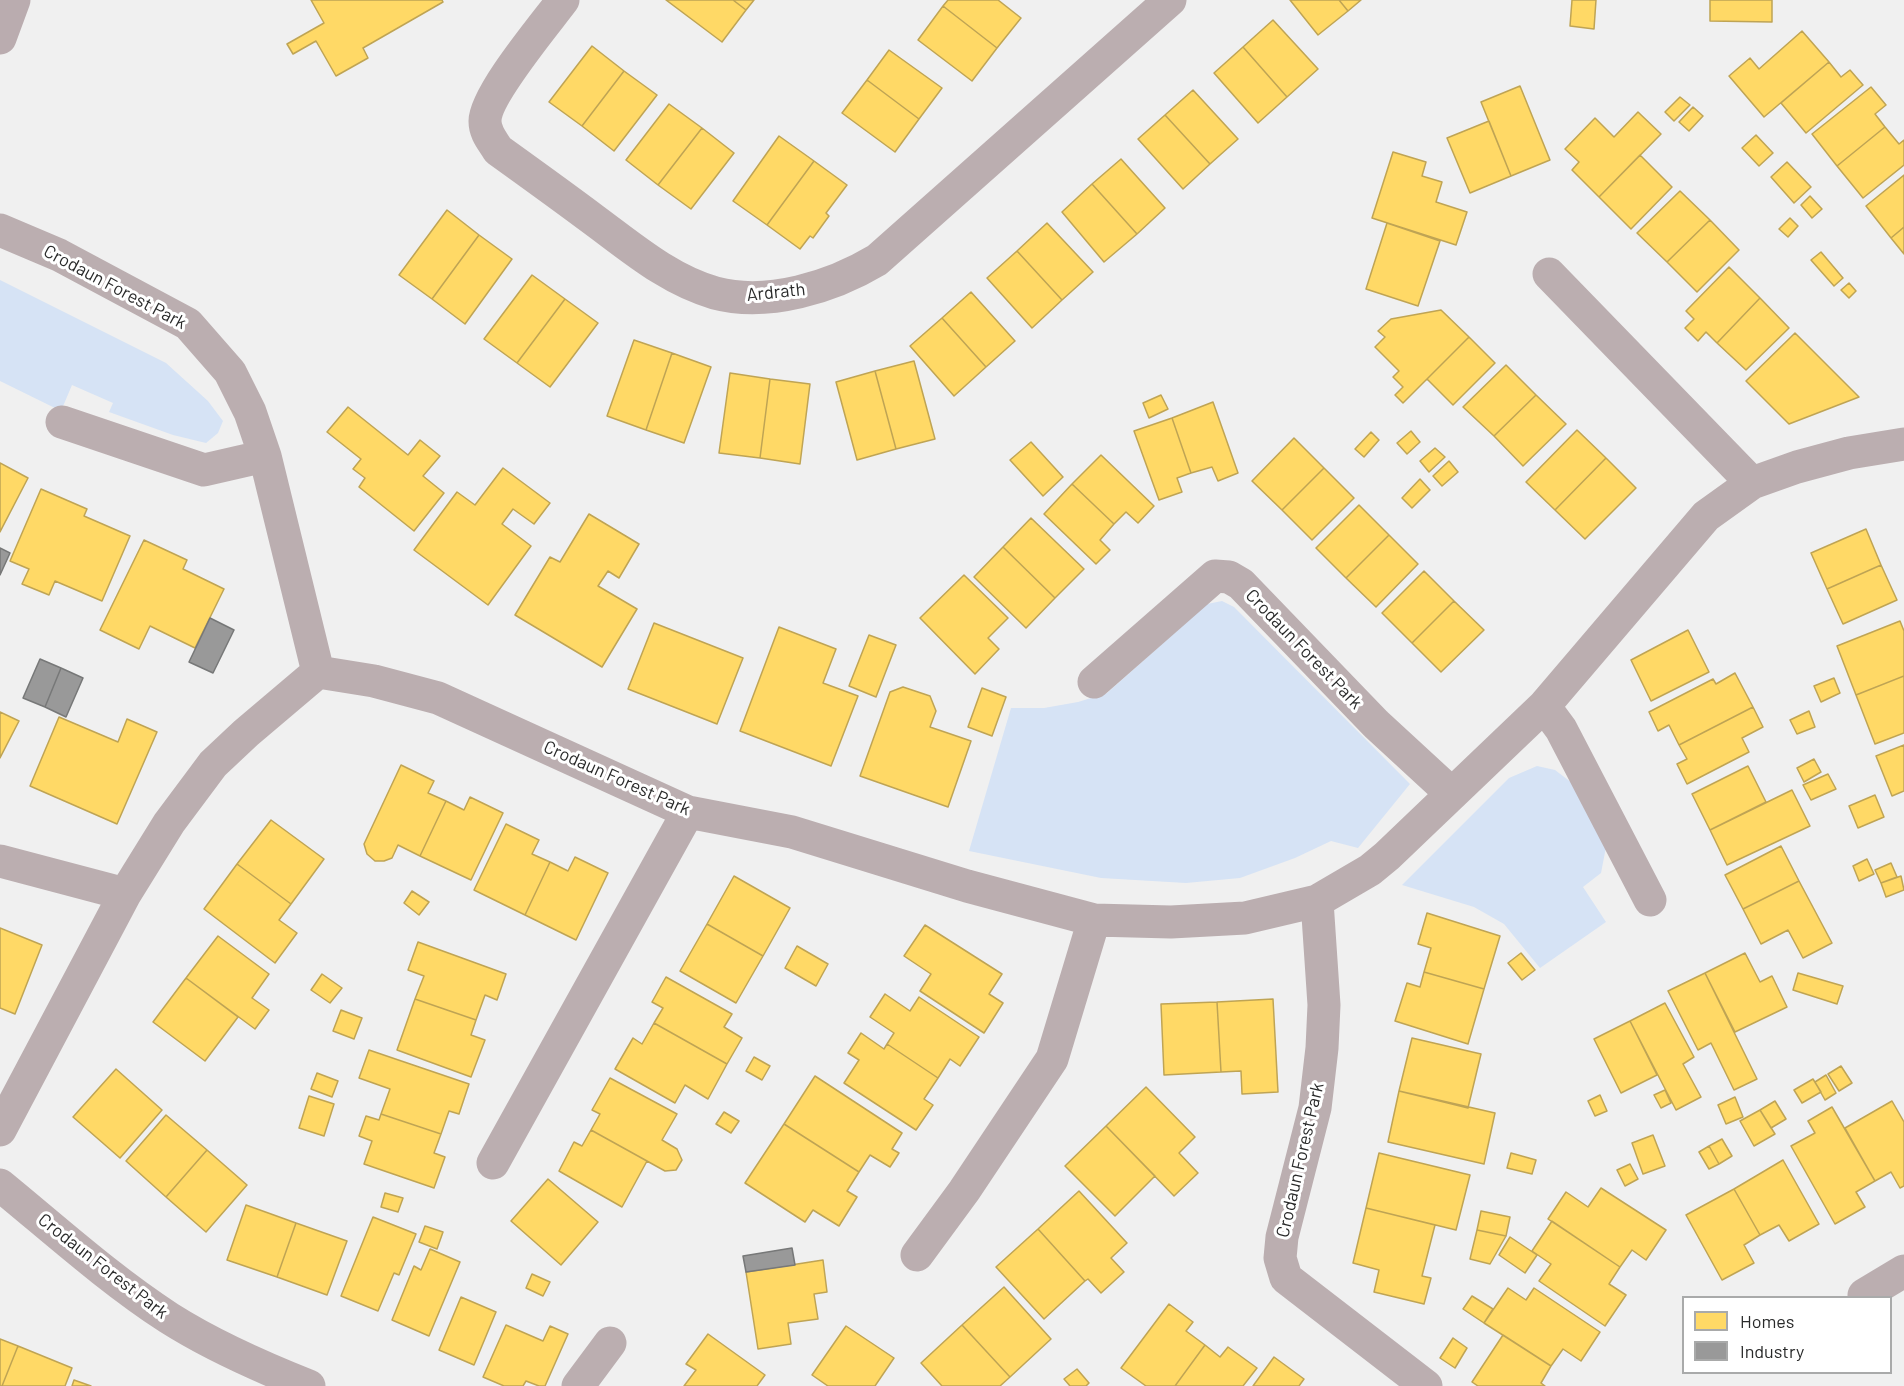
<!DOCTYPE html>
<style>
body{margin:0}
#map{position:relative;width:1904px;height:1386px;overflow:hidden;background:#f0f0f0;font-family:Barlow,sans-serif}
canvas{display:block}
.legend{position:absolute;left:1682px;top:1296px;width:210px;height:78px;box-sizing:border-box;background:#fff;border:2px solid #a9aaaa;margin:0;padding:8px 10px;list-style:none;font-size:18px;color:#292a2a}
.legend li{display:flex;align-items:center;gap:12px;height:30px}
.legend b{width:30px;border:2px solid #a9aaaa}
</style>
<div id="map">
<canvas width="1904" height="1386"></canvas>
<ul class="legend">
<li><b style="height:16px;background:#ffd966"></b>Homes</li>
<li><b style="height:16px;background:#999"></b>Industry</li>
</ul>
</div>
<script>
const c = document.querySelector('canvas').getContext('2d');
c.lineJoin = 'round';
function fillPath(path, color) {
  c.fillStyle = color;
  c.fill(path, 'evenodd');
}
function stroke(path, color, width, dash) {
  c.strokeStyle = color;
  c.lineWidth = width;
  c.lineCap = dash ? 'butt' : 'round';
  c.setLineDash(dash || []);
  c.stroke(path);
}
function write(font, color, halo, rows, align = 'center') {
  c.font = font + ' Barlow,sans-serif';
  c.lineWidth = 6;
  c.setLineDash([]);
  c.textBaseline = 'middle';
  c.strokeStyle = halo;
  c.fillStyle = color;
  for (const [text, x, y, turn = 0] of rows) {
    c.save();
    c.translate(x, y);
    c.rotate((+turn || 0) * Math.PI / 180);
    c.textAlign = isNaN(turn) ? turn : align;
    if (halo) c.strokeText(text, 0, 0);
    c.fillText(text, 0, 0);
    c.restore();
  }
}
fillPath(new Path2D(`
 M0,280L166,363L208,401L223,421L218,433L206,443L173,435L109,412L113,403L72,385L61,411L0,381Z
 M1222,601L1234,607L1410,784L1358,848L1331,841L1295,858L1240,878L1186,883L1101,878L969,851L1011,708H1044L1078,702L1107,693L1207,604Z
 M1537,766L1555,770L1580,789L1607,842L1601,873L1583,887L1606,922L1540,968L1504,924L1474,907L1402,885L1509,778Z`), '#d6e3f5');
const homes = new Path2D(`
 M311,0H442L443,2L363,48L368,58L336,76L316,41L293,54L287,44L324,23Z
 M666,0H733L746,10L722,42Z
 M733,0H754L746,10Z
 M948,0H998L1021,18L997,48L943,6Z
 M1290,0H1339L1348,11L1318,35Z
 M1339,0H1361L1348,11Z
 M1572,0H1596L1594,29L1570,26Z
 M1710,0H1772V22L1710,21Z
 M943,6L997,48L972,81L918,40Z
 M1273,20L1318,69L1287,97L1243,47Z
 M1802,31L1829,62L1764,117L1729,76L1750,58L1759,69Z
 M592,46L624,71L582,126L549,102Z
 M1243,47L1287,97L1258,123L1214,73Z
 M889,50L942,88L919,119L867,80Z
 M1829,62L1841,77L1850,70L1863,85L1806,133L1781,103Z
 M624,71L657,95L614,151L582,126Z
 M867,80L919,119L895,152L842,113Z
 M1520,86L1550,160L1511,176L1481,102Z
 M1871,87L1886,105L1875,114L1885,127L1837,166L1812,134Z
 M1193,90L1238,139L1210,164L1165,115Z
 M1680,97L1690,105L1674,121L1665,112Z
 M669,104L702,128L658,185L626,160Z
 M1693,107L1703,116L1689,131L1679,122Z
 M1638,112L1661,134L1599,197L1572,170L1579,162L1565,149L1595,118L1614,137Z
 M1165,115L1210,164L1183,189L1138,139Z
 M1489,121L1511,176L1470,193L1447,138Z
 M1885,127L1899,144L1904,140V165L1863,198L1837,166Z
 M702,128L734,153L691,209L658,185Z
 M1756,135L1773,153L1759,166L1742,148Z
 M779,136L814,161L767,225L733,201Z
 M1393,152L1426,162L1422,176L1442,182L1436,202L1467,212L1456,245L1372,218Z
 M1640,155L1672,187L1631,229L1599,197Z
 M1121,159L1165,208L1137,234L1092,184Z
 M814,161L847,185L826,213L829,216L813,238L810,236L800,249L767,225Z
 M1787,162L1811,187L1794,203L1771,177Z
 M1904,175V227L1891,238L1866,206Z
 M1092,184L1137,234L1104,262L1062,212Z
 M1680,191L1710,220L1667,262L1637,233Z
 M1810,196L1822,209L1812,218L1801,205Z
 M447,210L479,235L432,299L399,275Z
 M1790,218L1798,226L1788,237L1779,229Z
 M1710,220L1739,250L1697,292L1667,262Z
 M1047,223L1093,272L1062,300L1017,251Z
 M1387,223L1440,241L1418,306L1366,289Z
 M1904,227V254L1891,238Z
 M479,235L512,259L465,324L432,299Z
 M1017,251L1062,300L1032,328L987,278Z
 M1821,252L1843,278L1834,286L1811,260Z
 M1729,267L1760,298L1717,343L1706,332L1698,341L1685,328L1694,319L1686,311Z
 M532,275L565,299L517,363L484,339Z
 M1849,283L1856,291L1849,298L1841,290Z
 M971,292L1015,341L986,367L942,318Z
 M1760,298L1789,328L1746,370L1717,343Z
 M565,299L598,323L550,387L517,363Z
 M1441,310L1469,337L1403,403L1395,395L1403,387L1393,377L1399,371L1375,347L1385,337L1378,331L1391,319Z
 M942,318L986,367L954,396L910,346Z
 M1795,333L1859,397L1789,424L1746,381Z
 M1469,337L1495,363L1453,405L1427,379Z
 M634,340L672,353L646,430L607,416Z
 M672,353L711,367L684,443L646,430Z
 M914,361L935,439L896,449L875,371Z
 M1506,365L1536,395L1494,436L1463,407Z
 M875,371L896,449L857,460L836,382Z
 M730,373L770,379L760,458L719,453Z
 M770,379L810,384L800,464L760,458Z
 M1161,395L1168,409L1149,418L1143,403Z
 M1536,395L1566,424L1523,466L1494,436Z
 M1213,402L1238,473L1218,481L1212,467L1191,473L1172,418Z
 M348,407L408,455L420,440L440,456L423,476L444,493L414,531L359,487L365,478L353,469L361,459L327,432Z
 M1172,418L1191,473L1177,478L1182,492L1159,500L1134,431Z
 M1577,430L1606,458L1555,510L1526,482Z
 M1411,431L1420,442L1407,454L1397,443Z
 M1371,432L1379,440L1364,457L1355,449Z
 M1294,438L1324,468L1282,510L1252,481Z
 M1031,442L1063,477L1043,496L1010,460Z
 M1435,448L1445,457L1429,472L1420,461Z
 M1101,455L1154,506L1138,523L1126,512L1114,524L1072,484Z
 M1606,458L1636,488L1585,539L1555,510Z
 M1449,461L1458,472L1442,486L1433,476Z
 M0,463L28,478L0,532Z
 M503,468L550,503L534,524L513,509L502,524L531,546L488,605L414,550L457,492L475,505Z
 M1324,468L1354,498L1312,540L1282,510Z
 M1420,479L1430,490L1412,508L1402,498Z
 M1072,484L1114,524L1100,540L1110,550L1096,564L1044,514Z
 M41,489L87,509L84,516L130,536L102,601L55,581L49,595L22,584L29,569L10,561Z
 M1359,505L1389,535L1346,578L1316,548Z
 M589,514L639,544L619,578L608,571L598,586L637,609L602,667L515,615L550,557L560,562Z
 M1031,518L1084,569L1055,598L1003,547Z
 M1866,529L1881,565L1827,589L1811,553Z
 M1389,535L1418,564L1376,607L1346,578Z
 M144,540L187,560L183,569L224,589L195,648L150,626L139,649L100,630Z
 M1003,547L1055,598L1026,628L974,577Z
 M1881,565L1897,600L1843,624L1827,589Z
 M1424,571L1454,601L1412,643L1382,613Z
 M964,575L1008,618L988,638L999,649L975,674L920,618Z
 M1454,601L1484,630L1441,672L1412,643Z
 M1900,621L1904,631V676L1856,695L1837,646Z
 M654,623L743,658L717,724L628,689Z
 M779,627L836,649L823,683L858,696L831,766L740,731Z
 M1688,630L1709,672L1651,701L1631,660Z
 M869,635L896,645L876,697L849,686Z
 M1735,673L1753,707L1679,745L1669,725L1658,731L1649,712L1713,679L1716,684Z
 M1904,676V733L1875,744L1856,695Z
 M1834,678L1840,693L1821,702L1814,686Z
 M903,687L930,696L936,711L930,727L971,741L948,807L860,776L890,692Z
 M982,688L1006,697L992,736L968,727Z
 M1753,707L1763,727L1742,738L1749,752L1687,784L1677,764L1687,759L1679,745Z
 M1809,711L1815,727L1797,734L1790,720Z
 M0,712L19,721L0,758Z
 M59,717L118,742L127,719L157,732L117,824L30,786Z
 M1904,745V791L1892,796L1876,756Z
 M1814,759L1821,772L1804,782L1797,768Z
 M401,765L434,781L428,793L446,801L420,856L398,845L392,858L384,861H375L367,854L364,844Z
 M1748,766L1766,802L1710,830L1692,794Z
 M1828,774L1836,789L1811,800L1803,785Z
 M1792,790L1810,826L1727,865L1710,830Z
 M1875,795L1884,817L1858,828L1849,806Z
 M470,797L503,813L471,880L420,856L446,801L464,810Z
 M271,820L324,859L291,904L237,864Z
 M506,824L539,840L532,854L550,862L525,915L474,890Z
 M1781,846L1799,881L1743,909L1725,875Z
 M575,857L608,873L576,940L525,915L550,862L568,871Z
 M1867,859L1874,874L1859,881L1853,866Z
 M1891,863L1897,877L1881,883L1875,870Z
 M237,864L291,904L279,920L297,933L275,963L204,909Z
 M734,876L790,908L763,956L707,924Z
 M1901,876L1904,890L1886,897L1881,883Z
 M1799,881L1832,943L1803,958L1788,930L1761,944L1743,909Z
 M412,891L429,902L419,915L404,903Z
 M1427,913L1500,936L1484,989L1424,972L1431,948L1418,944Z
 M707,924L763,956L736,1003L680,971Z
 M925,925L1002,974L989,994L1003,1003L984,1033L920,991L931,974L904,956Z
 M0,928L42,945L15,1014L0,1008Z
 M218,936L269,974L252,998L269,1010L255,1029L186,978Z
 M418,942L506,974L497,1000L485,995L476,1020L415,999L424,976L408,970Z
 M797,946L828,964L816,986L785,968Z
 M1521,953L1535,970L1522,980L1508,963Z
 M1745,953L1760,982L1772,976L1787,1007L1735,1032L1705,973Z
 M1424,972L1484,989L1468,1044L1395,1021L1407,983L1420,987Z
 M1705,973L1757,1079L1734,1090L1711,1043L1698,1050L1668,991Z
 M1798,973L1843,986L1837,1004L1793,990Z
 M322,974L342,988L330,1003L311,990Z
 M666,977L732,1014L724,1027L742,1038L727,1064L654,1023L663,1008L652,1002Z
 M186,978L238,1017L205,1061L153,1022Z
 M885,994L910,1011L919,997L979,1037L960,1066L950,1059L938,1078L887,1044L894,1033L870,1017Z
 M415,999L476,1020L471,1035L485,1040L471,1077L397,1050Z
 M1273,999L1278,1092L1242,1094L1241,1071L1221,1072L1217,1002Z
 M1217,1002L1221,1072L1164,1075L1161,1004Z
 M1665,1003L1694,1057L1683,1064L1701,1097L1676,1110L1630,1021Z
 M341,1010L362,1018L354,1039L333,1031Z
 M1630,1021L1657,1075L1621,1093L1594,1039Z
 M654,1023L727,1064L708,1099L685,1085L675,1103L615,1069L633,1038L642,1044Z
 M861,1033L884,1049L887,1044L938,1078L924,1099L933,1105L916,1130L844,1083L859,1060L848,1053Z
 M1412,1038L1481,1054L1468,1108L1399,1091Z
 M369,1050L469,1084L459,1114L449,1111L441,1134L381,1114L390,1089L359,1078Z
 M754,1057L770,1066L762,1080L746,1071Z
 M1841,1066L1852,1083L1839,1091L1828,1074Z
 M116,1069L162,1110L120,1158L73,1117Z
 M317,1073L338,1081L332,1097L311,1089Z
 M1826,1075L1836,1093L1825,1100L1815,1082Z
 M815,1076L902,1133L892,1149L899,1153L890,1167L870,1155L859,1172L784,1124Z
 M610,1078L677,1114L662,1140L677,1149L682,1160L676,1170L665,1171L591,1130L600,1114L592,1110Z
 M1813,1079L1821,1092L1802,1103L1794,1090Z
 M1146,1087L1195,1137L1179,1153L1198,1173L1174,1196L1106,1126Z
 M1665,1090L1671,1103L1661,1108L1654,1095Z
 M1399,1091L1495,1113L1484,1164L1388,1142Z
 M1600,1095L1607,1111L1595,1116L1588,1101Z
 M309,1096L334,1104L324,1136L299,1128Z
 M1735,1097L1743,1117L1726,1124L1718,1105Z
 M1775,1101L1786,1119L1771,1128L1760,1110Z
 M1892,1101L1904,1122V1186L1900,1188L1891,1172L1875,1181L1845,1128Z
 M1832,1107L1875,1181L1856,1192L1865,1207L1835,1224L1791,1146L1815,1133L1808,1121Z
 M1760,1110L1775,1134L1754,1146L1740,1121Z
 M724,1112L739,1121L731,1133L716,1124Z
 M381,1114L441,1134L434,1153L445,1157L434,1188L364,1164L372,1141L359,1136L366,1116L379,1120Z
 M166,1115L207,1150L166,1197L126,1161Z
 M784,1124L859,1172L847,1191L857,1197L839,1226L813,1210L805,1222L745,1183Z
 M1106,1126L1155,1176L1115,1216L1065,1166Z
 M591,1130L647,1161L622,1207L559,1171L574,1142L582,1146Z
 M1653,1135L1665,1166L1643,1174L1632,1143Z
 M1722,1139L1732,1156L1719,1164L1709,1146Z
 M1709,1146L1719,1164L1709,1169L1699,1152Z
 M207,1150L247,1185L206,1232L166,1197Z
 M1379,1153L1470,1175L1456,1230L1366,1208Z
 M1511,1153L1536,1160L1532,1174L1507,1168Z
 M1783,1160L1819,1224L1789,1241L1779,1225L1760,1235L1734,1189Z
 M1630,1164L1638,1179L1625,1186L1617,1170Z
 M548,1179L598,1222L561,1265L511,1221Z
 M1601,1188L1666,1230L1646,1260L1632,1250L1620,1267L1548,1219L1566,1192L1588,1207Z
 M1734,1189L1760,1235L1744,1245L1754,1263L1722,1280L1686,1215Z
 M1079,1191L1127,1243L1111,1258L1124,1272L1101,1293L1088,1279L1085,1281L1038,1229Z
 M385,1193L403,1198L398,1212L381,1207Z
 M246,1205L296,1223L277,1277L227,1260Z
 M1366,1208L1435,1225L1422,1276L1431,1278L1424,1304L1374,1292L1379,1270L1353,1263Z
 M1481,1211L1510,1217L1506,1236L1477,1230Z
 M373,1217L416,1234L399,1275L394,1273L378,1311L341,1296Z
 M1552,1221L1620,1267L1609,1284L1626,1295L1605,1326L1539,1281L1551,1264L1532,1251Z
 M296,1223L347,1241L327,1295L277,1277Z
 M425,1226L443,1232L437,1249L419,1242Z
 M1038,1229L1085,1281L1044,1319L996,1267Z
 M1477,1230L1506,1236L1490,1264L1470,1259Z
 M1510,1237L1537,1255L1525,1273L1499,1255Z
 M430,1249L460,1262L429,1336L392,1320L414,1266L421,1270Z
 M823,1260L827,1292L814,1294L818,1319L788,1323L791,1344L758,1349L746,1272Z
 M532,1274L550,1282L543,1296L526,1288Z
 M1004,1287L1051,1339L1010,1377L962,1325Z
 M1508,1288L1526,1300L1534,1288L1600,1332L1581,1361L1563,1349L1551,1366L1484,1323Z
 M1472,1296L1493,1309L1484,1323L1463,1309Z
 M461,1297L496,1312L474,1365L439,1350Z
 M1169,1304L1193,1322L1186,1331L1205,1345L1175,1386H1146L1121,1368Z
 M506,1325L543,1341L550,1326L568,1334L545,1386H539L526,1381L523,1386H504L483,1377Z
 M962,1325L1010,1377L1000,1386H942L921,1363Z
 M846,1326L894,1358L875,1386H828L812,1375Z
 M708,1334L765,1375L757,1386H684L696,1370L686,1364Z
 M1503,1335L1551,1366L1541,1383L1545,1386H1478L1472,1382Z
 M1453,1338L1467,1348L1455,1368L1440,1358Z
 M0,1339L18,1346L2,1386H0Z
 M1205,1345L1220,1357L1228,1347L1257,1368L1243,1386H1175Z
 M18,1346L72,1368L65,1386H2Z
 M1274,1357L1304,1379L1299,1386H1253Z
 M1077,1369L1089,1383L1086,1386H1070L1064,1379Z
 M74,1380L91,1386H72Z`);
fillPath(homes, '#ffd966');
stroke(homes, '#bfa454', 1.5);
const industry = new Path2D(`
 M0,548L10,553L0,575Z
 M210,618L234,630L213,673L189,662Z
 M40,659L61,668L45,707L23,698Z
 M61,668L83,678L66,717L45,707Z
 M792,1248L795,1265L746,1272L743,1256Z`);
fillPath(industry, '#999');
stroke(industry, '#777878', 1.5);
stroke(new Path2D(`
 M563,0C546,23 485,95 485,121C485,133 492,140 498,150C530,173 562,196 594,220C632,248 669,280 715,293C768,307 832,287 877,260L1170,0
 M0,230L59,255L188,324L230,372L250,412L265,456L318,672
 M1549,274L1752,483
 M62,422L204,470L265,456
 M1094,682L1215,576L1229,577L1241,584L1376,724L1452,794
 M1544,706L1561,729L1650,900
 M0,861L125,894
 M1317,901L1324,1005L1322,1048L1315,1108L1282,1237L1280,1258L1286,1278L1426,1386
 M0,1130L125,894L169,823L213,764L246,733L318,672L374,681L438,698L688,812L792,832L967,886L1094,920L1171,922L1245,918L1317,901L1370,870L1387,856L1544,706L1706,516L1752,483L1797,467L1849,453L1904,444
 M493,1163L688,812
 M0,1185C55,1230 109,1279 169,1318C213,1346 261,1367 309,1386
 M917,1255L964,1191L1052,1059L1094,920
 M1864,1295L1904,1271
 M578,1386L610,1343`), '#bbaeb0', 33);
stroke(new Path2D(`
 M0,38L14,0`), '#baacaf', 33);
write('18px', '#292a2a', '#fff', [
 ["Crodaun Forest Park",115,287,28],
 ["Ardrath",776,292,-6],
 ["Crodaun Forest Park",1304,649,46],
 ["Crodaun Forest Park",617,778,24],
 ["Crodaun Forest Park",1300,1160,-77],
 ["Crodaun Forest Park",103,1266,38]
]);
</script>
